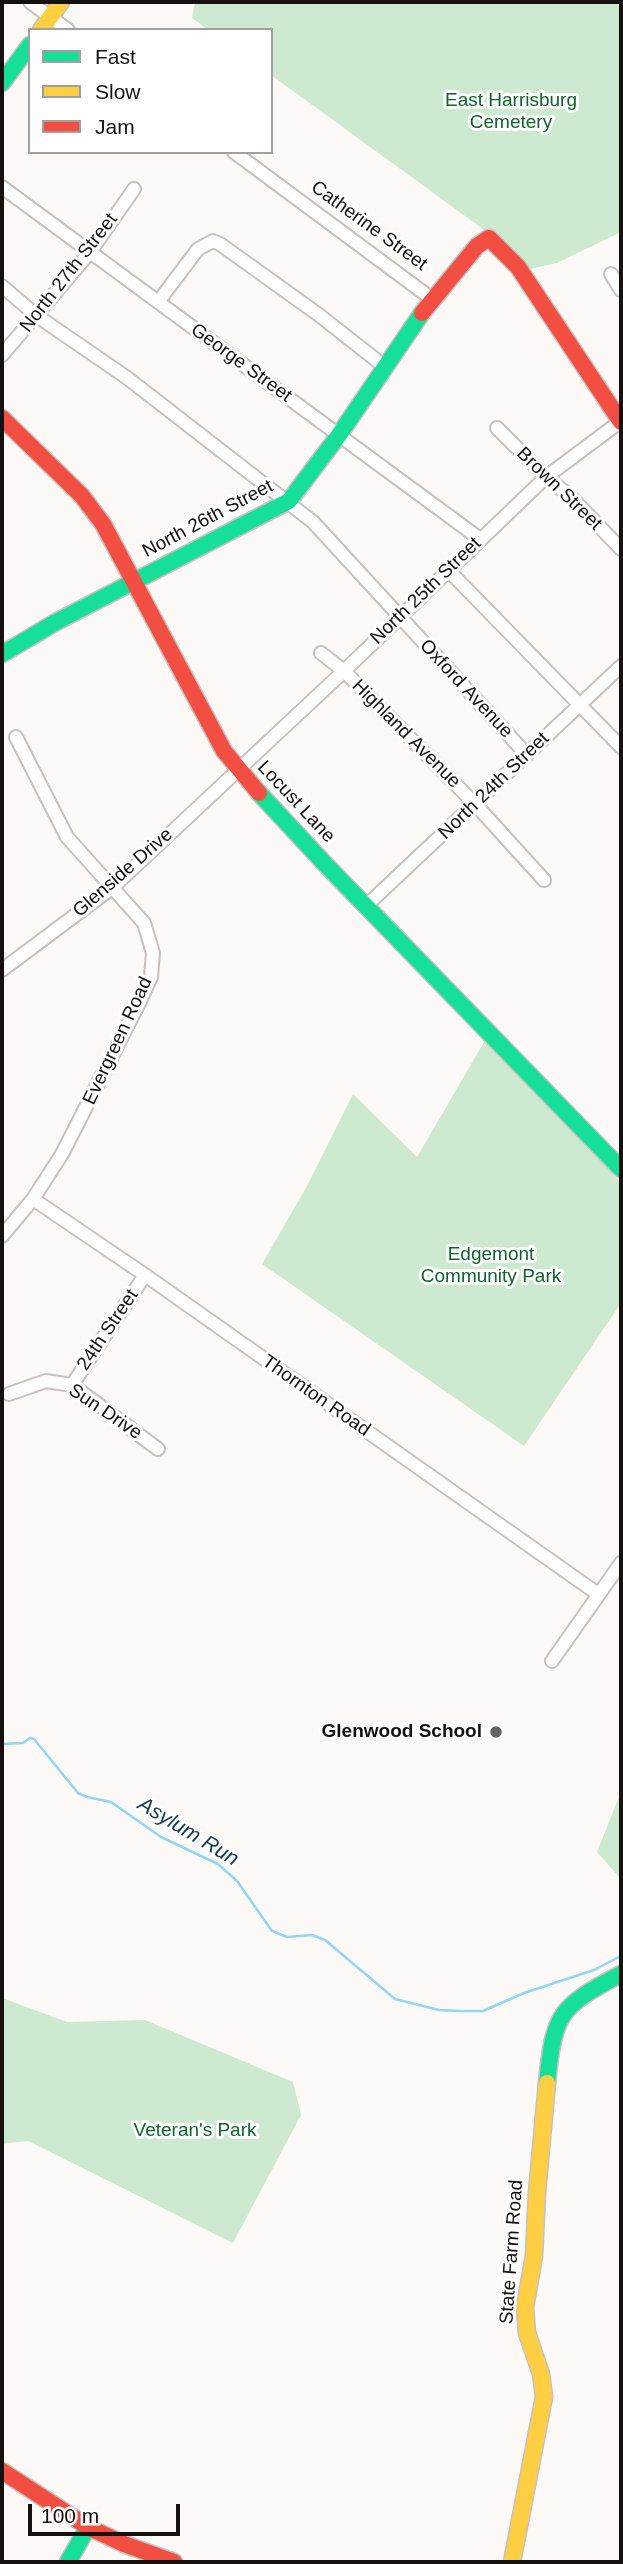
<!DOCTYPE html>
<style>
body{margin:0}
#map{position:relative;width:623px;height:2564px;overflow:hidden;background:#fdf9f7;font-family:Helvetica,sans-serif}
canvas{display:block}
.frame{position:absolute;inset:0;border:4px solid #16110e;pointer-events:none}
.legend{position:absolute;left:28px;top:28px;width:245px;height:126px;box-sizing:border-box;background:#fff;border:2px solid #a2a09f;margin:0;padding:9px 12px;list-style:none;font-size:21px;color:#16110e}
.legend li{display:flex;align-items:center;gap:14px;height:35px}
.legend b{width:35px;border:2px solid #a2a09f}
.scale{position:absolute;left:28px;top:2504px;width:152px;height:32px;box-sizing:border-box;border:4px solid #16110e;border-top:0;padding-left:9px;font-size:21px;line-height:24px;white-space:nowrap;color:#16110e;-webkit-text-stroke:5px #fff;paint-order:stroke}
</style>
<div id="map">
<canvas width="623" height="2564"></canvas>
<div class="frame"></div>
<ul class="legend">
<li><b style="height:9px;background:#16e098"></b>Fast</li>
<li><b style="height:9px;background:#ffcf43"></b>Slow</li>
<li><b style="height:9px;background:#f24e42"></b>Jam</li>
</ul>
<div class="scale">100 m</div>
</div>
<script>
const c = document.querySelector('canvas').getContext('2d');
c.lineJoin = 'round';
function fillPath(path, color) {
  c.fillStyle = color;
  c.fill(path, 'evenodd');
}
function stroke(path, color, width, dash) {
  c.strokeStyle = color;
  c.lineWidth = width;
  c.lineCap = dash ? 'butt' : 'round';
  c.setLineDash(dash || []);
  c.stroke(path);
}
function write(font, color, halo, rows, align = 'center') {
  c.font = font + ' Helvetica,sans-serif';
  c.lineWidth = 6;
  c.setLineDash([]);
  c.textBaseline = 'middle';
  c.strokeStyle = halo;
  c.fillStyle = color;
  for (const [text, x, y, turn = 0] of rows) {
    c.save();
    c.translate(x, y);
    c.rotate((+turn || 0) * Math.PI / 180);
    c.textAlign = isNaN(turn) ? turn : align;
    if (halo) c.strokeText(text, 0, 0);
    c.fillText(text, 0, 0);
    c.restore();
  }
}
fillPath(new Path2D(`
 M195,2H621V232L557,263L525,270L494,237L271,75V30H208L192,18Z
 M487,1037L621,1183V1303L524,1446L262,1264L307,1186L353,1094L417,1157Z
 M621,1792V1879L597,1852Z
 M2,1998L67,2022L145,2020L293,2082L301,2115L233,2243L28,2141L2,2144Z`), '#cde9cf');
stroke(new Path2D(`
 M2,1744L23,1743L30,1738L34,1739L78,1793L87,1797L111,1802L161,1837L218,1864L237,1881L272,1931L287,1937L312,1935L325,1940L395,1999L439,2010L461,2011H483L524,1993L594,1970L621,1956`), '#93d5f6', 2.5);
const street = new Path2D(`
 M30,2L68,30
 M234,152L432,299
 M2,187L480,539
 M611,274L621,290
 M2,286L37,316L126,377L313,522L527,755
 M158,302L198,249L213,241L220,244L319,315L385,367
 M2,355L90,252L134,189
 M497,428L546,477L571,497L621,549
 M449,571L621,747
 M321,653L344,671L475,804L544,880
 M366,906L621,666
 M2,970L113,887L344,671L546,477L621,421
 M33,1199L145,1275L598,1594
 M2,1236L33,1199L62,1154L140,1001L151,977L153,953L144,923L67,837L16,737
 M72,1385L145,1275
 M9,1394L46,1381L72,1385L158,1449
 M552,1661L621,1563`);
const fast = new Path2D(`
 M2,83L30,45
 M2,654L56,622L289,501L339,435L422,313
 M259,793L326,865L621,1169
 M547,2083C554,2013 559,2007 621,1974
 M68,2562L88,2527`);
const slow = new Path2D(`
 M41,30L61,2
 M512,2562L544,2397L541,2374L527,2333L525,2307L534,2256L537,2192L547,2083`);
const jam = new Path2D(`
 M422,313L477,246L489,238L518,267L621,422
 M2,418L82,496L103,524L224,751L259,793
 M2,2471L88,2527L124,2544L174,2562`);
stroke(street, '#c7c1bf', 16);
stroke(fast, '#c7c1bf', 19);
stroke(slow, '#c7c1bf', 19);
stroke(jam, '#c7c1bf', 19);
stroke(street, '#fffefe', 12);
stroke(fast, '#16e098', 16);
stroke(slow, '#ffcf43', 16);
stroke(jam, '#f24e42', 16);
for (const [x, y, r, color] of [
 [496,1732,7,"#676260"]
]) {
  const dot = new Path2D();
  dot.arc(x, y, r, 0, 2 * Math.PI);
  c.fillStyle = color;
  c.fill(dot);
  stroke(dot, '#fff', 2.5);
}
write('19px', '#11632c', '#fff', [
 ["East Harrisburg",511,101],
 ["Cemetery",511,123],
 ["Edgemont",491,1255],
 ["Community Park",491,1277],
 ["Veteran's Park",195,2131]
]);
write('19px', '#16110e', '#fff', [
 ["Catherine Street",369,226,36],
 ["North 27th Street",69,273,-52],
 ["George Street",241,363,36],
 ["Brown Street",559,489,44],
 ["North 26th Street",208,519,-28],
 ["North 25th Street",426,591,-44],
 ["Oxford Avenue",466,689,47],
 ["Highland Avenue",406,734,45],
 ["North 24th Street",494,786,-44],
 ["Locust Lane",296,802,47],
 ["Glenside Drive",123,873,-41],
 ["Evergreen Road",118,1041,-65],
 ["24th Street",108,1330,-56],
 ["Thornton Road",316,1396,35],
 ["Sun Drive",105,1412,34],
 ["State Farm Road",512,2252,-86]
]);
write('bold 19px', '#16110e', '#fff', [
 ["Glenwood School",482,1732]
], 'right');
write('italic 21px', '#113c4f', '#fff', [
 ["Asylum Run",188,1832,31]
]);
</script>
